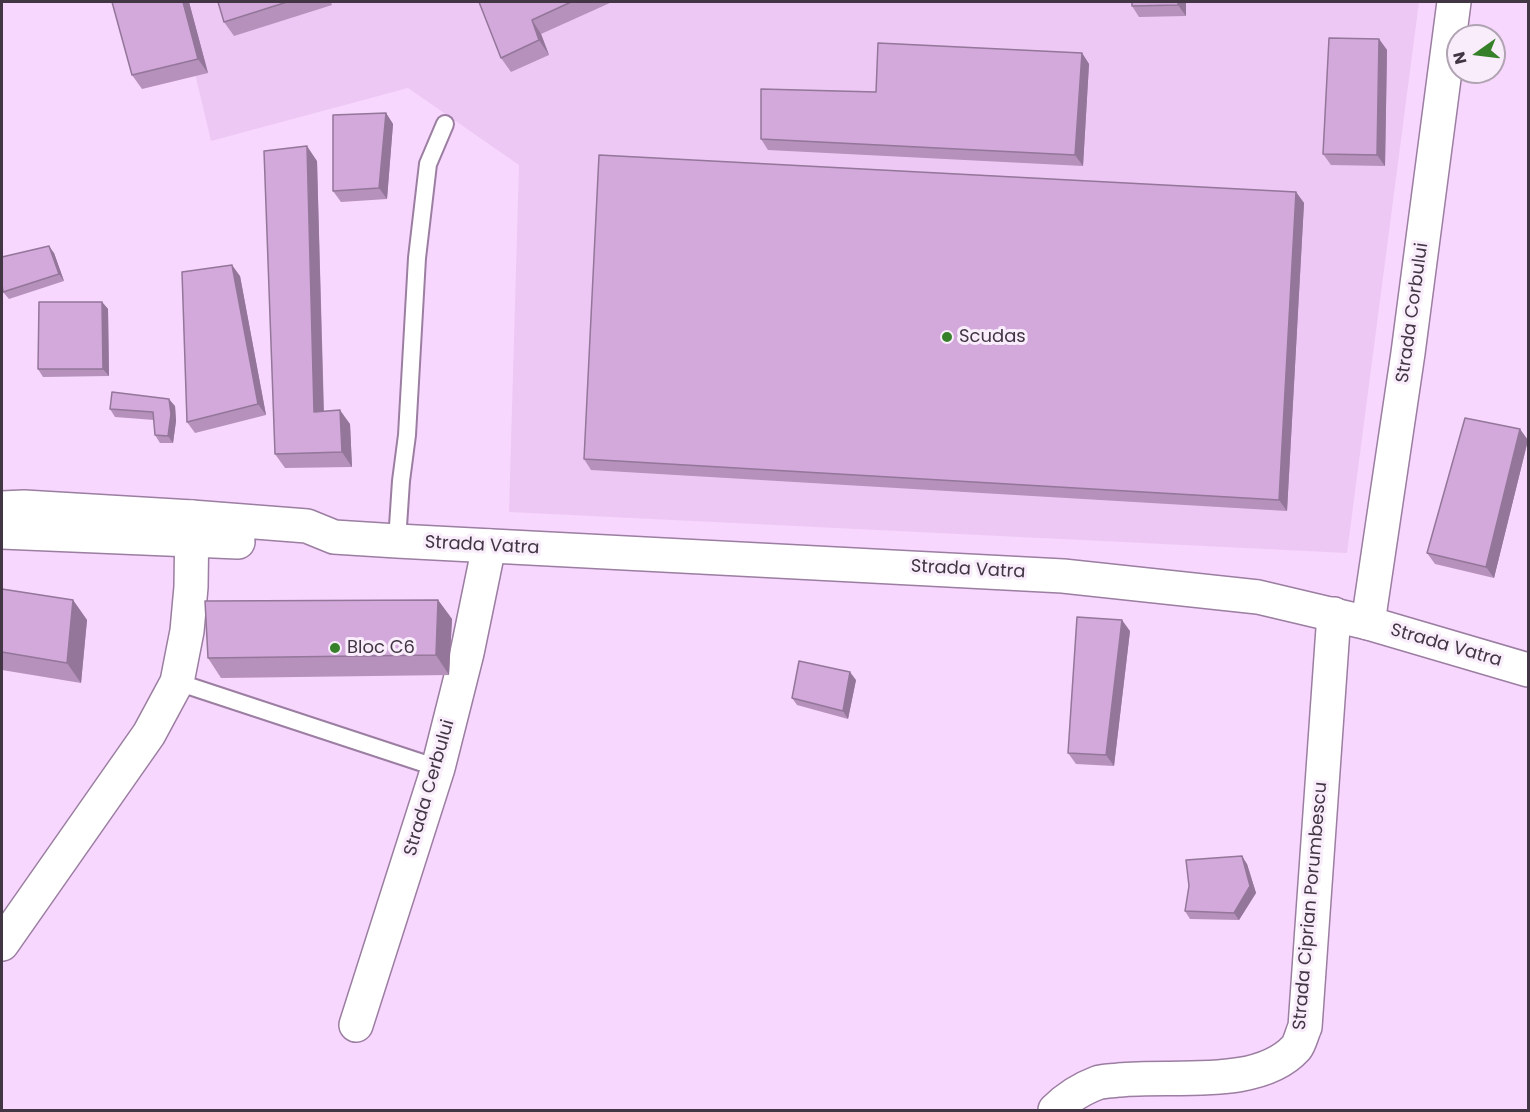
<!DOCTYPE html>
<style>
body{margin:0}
#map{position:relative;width:1530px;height:1112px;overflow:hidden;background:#f7d7fd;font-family:Poppins,sans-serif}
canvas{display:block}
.frame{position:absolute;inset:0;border:3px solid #423544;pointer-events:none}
.north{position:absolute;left:1446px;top:24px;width:60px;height:60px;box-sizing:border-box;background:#f9ecfb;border:2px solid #b0a3b2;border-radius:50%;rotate:256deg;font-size:16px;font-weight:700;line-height:24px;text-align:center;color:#423544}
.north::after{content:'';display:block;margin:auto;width:21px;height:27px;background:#358028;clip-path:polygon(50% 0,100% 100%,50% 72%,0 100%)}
</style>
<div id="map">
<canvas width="1530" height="1112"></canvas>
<div class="frame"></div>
<div class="north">N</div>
</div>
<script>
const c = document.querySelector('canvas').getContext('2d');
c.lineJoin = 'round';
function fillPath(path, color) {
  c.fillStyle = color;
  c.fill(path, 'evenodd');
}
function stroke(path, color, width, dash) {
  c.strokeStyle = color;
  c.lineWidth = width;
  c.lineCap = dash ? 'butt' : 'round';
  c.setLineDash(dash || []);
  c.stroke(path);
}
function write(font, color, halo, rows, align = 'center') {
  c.font = font + ' Poppins,sans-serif';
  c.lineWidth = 6;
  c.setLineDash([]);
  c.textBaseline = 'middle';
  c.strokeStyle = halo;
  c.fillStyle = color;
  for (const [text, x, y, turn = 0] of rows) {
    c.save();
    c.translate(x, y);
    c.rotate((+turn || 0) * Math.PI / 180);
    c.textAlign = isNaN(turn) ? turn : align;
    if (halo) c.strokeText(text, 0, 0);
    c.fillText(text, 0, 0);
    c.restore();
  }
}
fillPath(new Path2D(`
 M178,2H1419L1347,553L509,512L519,165L408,88L211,141Z`), '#edc8f4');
const lane = new Path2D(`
 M397,541L401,481L407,435L417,258L428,164L445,124
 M177,682L438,768`);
const street = new Path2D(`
 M1368,623L1408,353L1454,2
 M2,944L149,734L177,682L187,631L191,587L192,517
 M356,1025L438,768L467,653L489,546
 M1055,1110C1066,1099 1081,1089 1097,1083C1103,1081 1112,1081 1119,1080C1171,1074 1258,1090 1296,1048C1300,1043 1302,1033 1305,1027L1334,614`);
const secondary = new Path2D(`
 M2,508L24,507L192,517L307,526L334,537L397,541L1063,576L1258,597L1368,623L1528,670
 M2,532L238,542`);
stroke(lane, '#9b7ea1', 20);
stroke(street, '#9b7ea1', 36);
stroke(secondary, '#9b7ea1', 36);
stroke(lane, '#fff', 16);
stroke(street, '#fff', 33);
stroke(secondary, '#fff', 33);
fillPath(new Path2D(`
 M189,2L208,73L142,89L132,75Z
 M218,2H331L332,5L234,36L224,22Z
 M479,2H612L541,34L549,55L511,72L501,58Z
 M1132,2H1186V16L1139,17L1132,6Z
 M1379,39L1387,50L1385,166L1331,165L1323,154Z
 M1082,53L1089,64L1083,166L768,150L761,139L876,92Z
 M386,113L393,124L387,199L341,202L333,191Z
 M317,161L324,411L350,424L352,467L285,468L275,454Z
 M1296,192L1304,203L1287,511L591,470L584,459Z
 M54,253L64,281L9,299L3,292Z
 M240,276L266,415L195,433L187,422Z
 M102,302L108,309L109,376L43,377L38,369Z
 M175,406L176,421L173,443H160L155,435L154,420L115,417L110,409Z
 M1528,440L1494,578L1435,564L1427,553Z
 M2,589L73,600L87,620L81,683L2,670Z
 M438,600L452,619L449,675L221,678L208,658Z
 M1130,631L1114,766L1076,764L1068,753Z
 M856,680L848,719L797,705L792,698Z
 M1247,864L1256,893L1239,920L1190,919L1185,911Z`), '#b591bb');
fillPath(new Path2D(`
 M183,2H189L208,73L198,59Z
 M1178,2H1186V16L1178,5Z
 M532,20L541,34L549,55L539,40Z
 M1379,39L1387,50L1385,166L1377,155Z
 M1082,53L1089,64L1083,166L1075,155Z
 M386,113L393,124L387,199L379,188Z
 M307,146L317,161L324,426L314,412Z
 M1296,192L1304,203L1287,511L1279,500Z
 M49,246L54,253L64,281L59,274Z
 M232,265L240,276L266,415L258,404Z
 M102,302L108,309L109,376L103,369Z
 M169,399L175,406L176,421L173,443L168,436Z
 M340,410L350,424L352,467L342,452Z
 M1520,429L1528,440L1494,578L1486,567Z
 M73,600L87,620L81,683L67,663Z
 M438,600L452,619L449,675L436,655Z
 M1122,620L1130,631L1114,766L1106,755Z
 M850,672L856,680L848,719L843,711Z
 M1242,856L1247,864L1256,893L1239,920L1234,913Z`), '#937699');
const building = new Path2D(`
 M112,2H183L198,59L132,75Z
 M218,2H287L224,22Z
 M479,2H571L532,20L539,40L501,58Z
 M1132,2H1178V5L1132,6Z
 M1329,38L1379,39L1377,155L1323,154Z
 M878,43L1082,53L1075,155L761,139V89L876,92Z
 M386,113L379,188L333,191V115Z
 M307,146L314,412L340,410L342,452L275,454L264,151Z
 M599,155L1296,192L1279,500L584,459Z
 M49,246L59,274L3,292L2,284V257Z
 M232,265L258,404L187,422L182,272Z
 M39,302H102L103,369H38Z
 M112,392L169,399L171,414L168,436L155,435L153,412L110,409Z
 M1465,418L1520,429L1486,567L1427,553Z
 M2,589L73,600L67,663L2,652Z
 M438,600L436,655L208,658L205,601Z
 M1077,617L1122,620L1106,755L1068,753Z
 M799,661L850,672L843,711L792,698Z
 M1242,856L1250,886L1234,913L1185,911L1189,886L1186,860Z`);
fillPath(building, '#d2a9da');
stroke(building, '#937699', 1.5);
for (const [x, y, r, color] of [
 [947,337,6,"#358028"],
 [335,648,6,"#358028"]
]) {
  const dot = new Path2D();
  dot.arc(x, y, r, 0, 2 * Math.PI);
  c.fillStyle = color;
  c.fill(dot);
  stroke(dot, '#f9ecfb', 2);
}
write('18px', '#423544', '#f9ecfb', [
 ["Strada Corbului",1413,313,-82],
 ["Strada Vatra",482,546,3],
 ["Strada Vatra",968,570,3],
 ["Strada Vatra",1446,646,16],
 ["Strada Cerbului",430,788,-74],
 ["Strada Ciprian Porumbescu",1311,906,-85]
]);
write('18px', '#423544', '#f9ecfb', [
 ["Scudas",959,337],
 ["Bloc C6",347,648]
], 'left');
</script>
